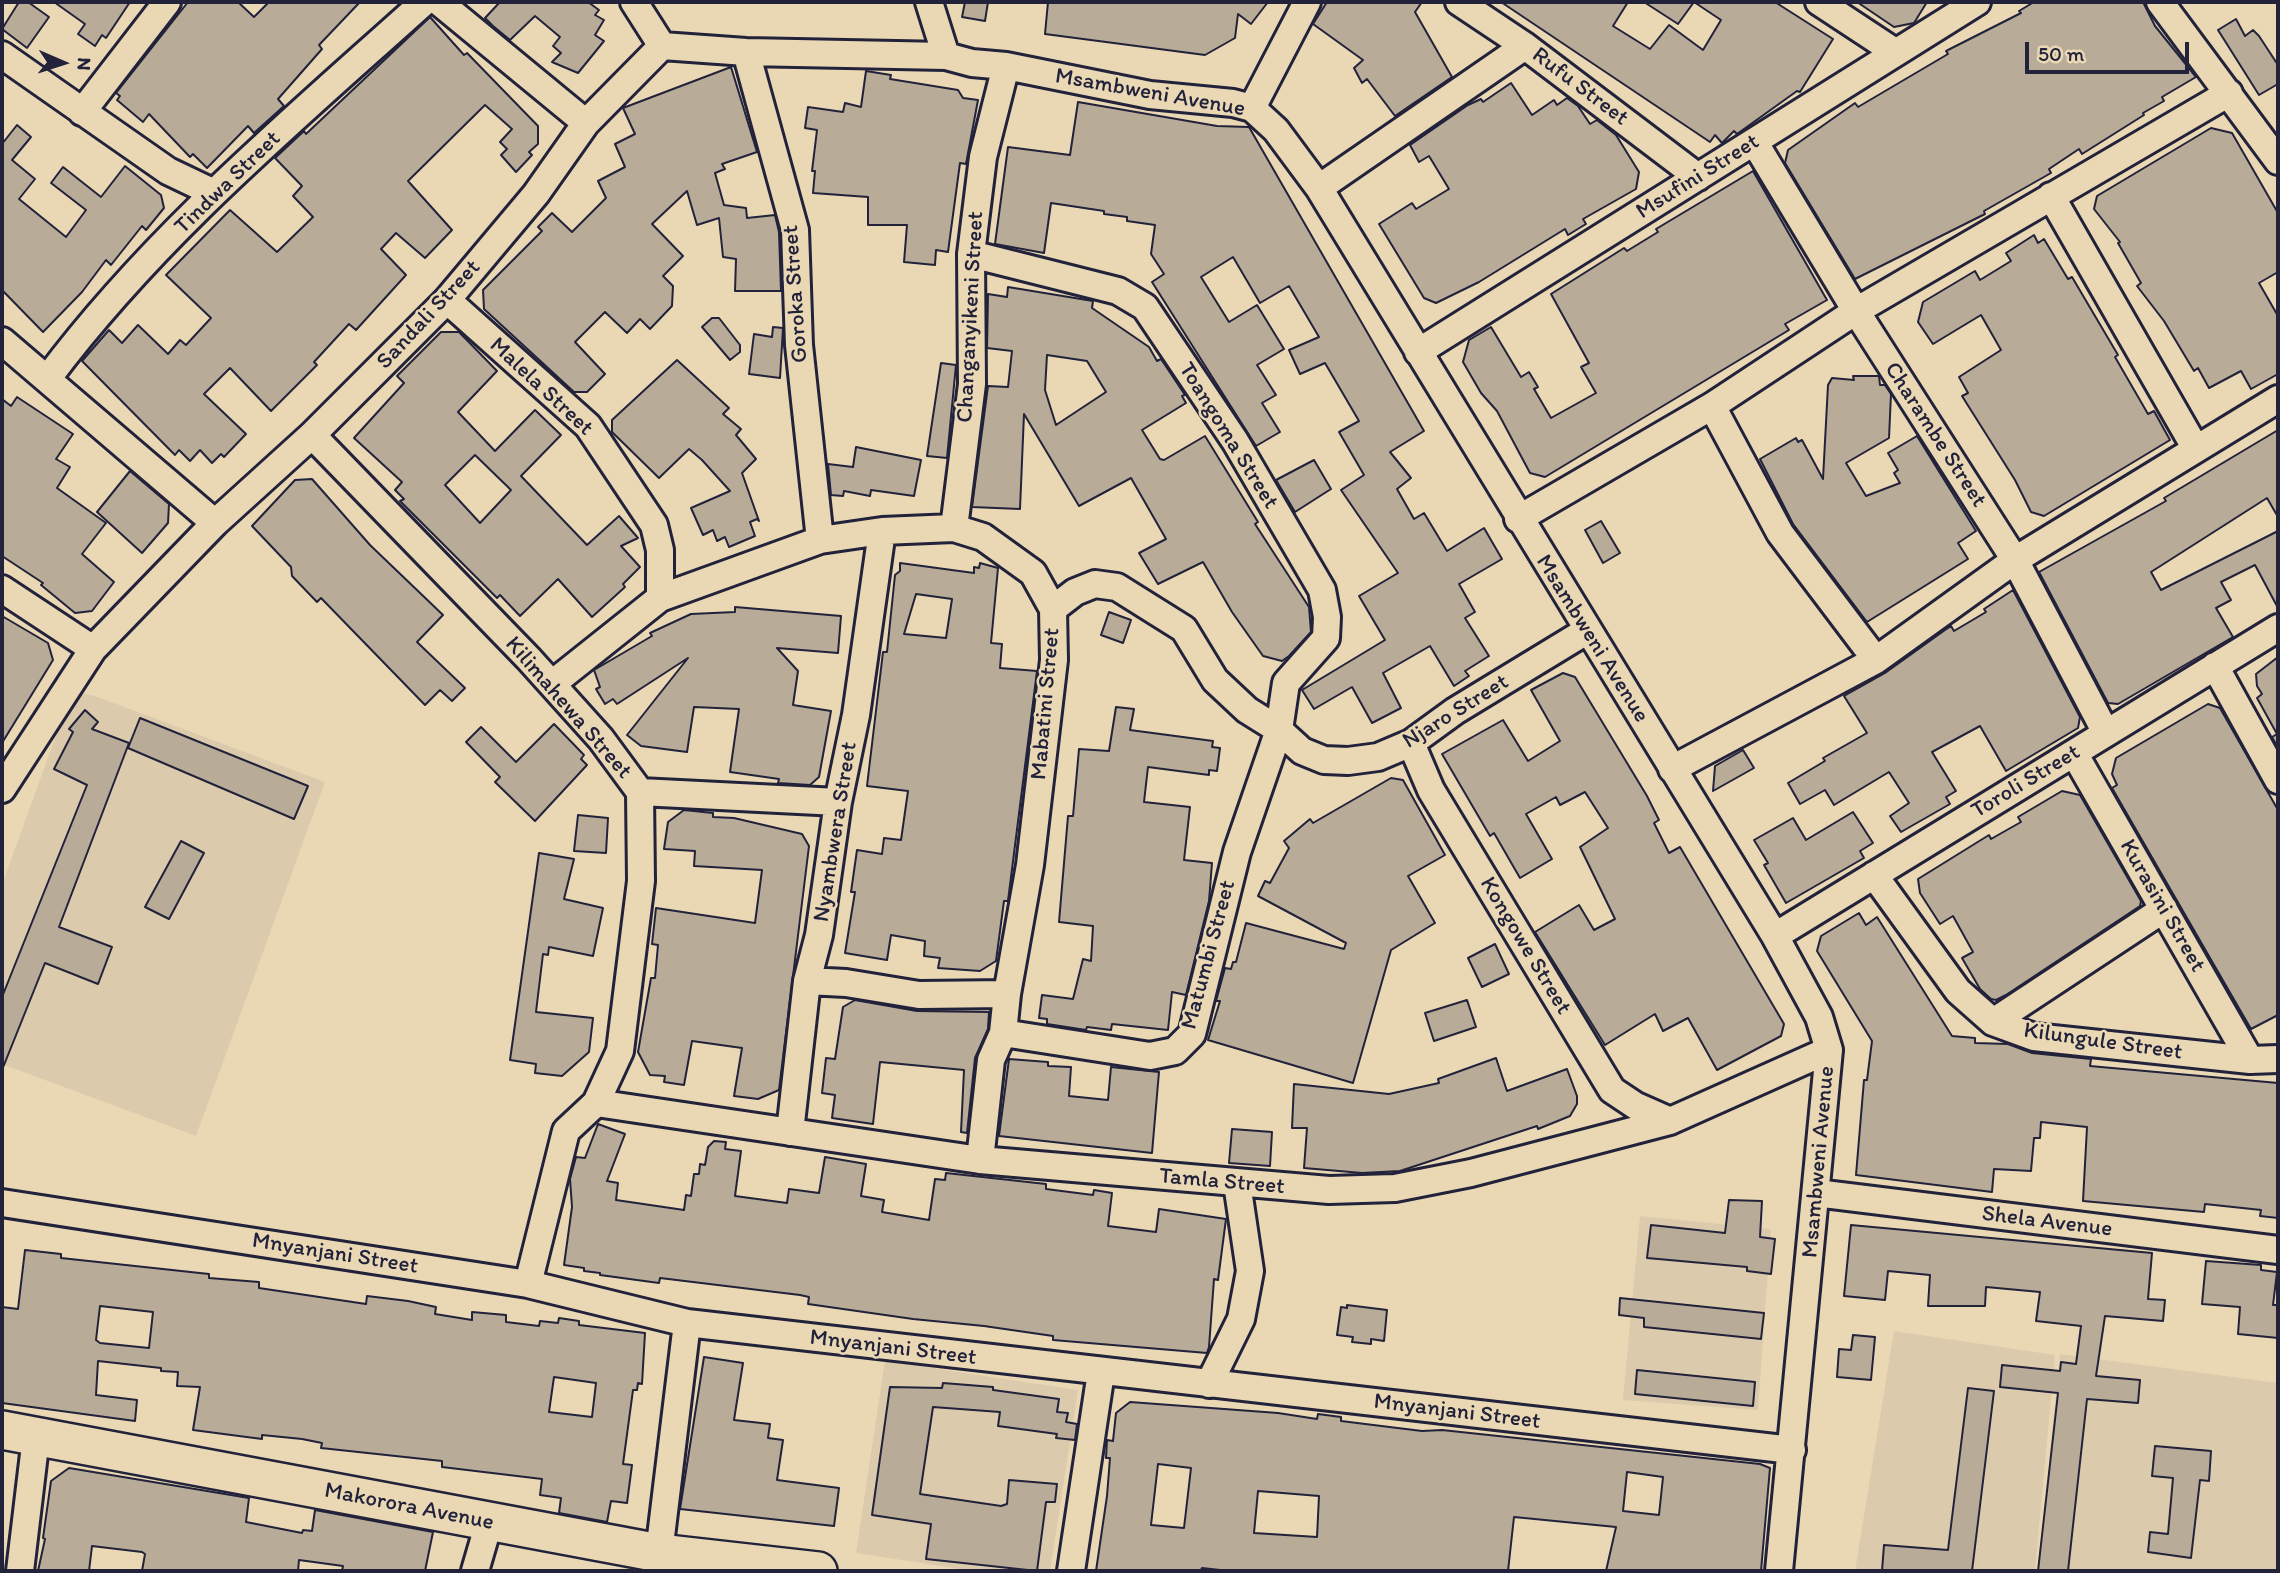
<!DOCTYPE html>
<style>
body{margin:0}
#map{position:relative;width:2280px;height:1573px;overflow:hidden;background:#ead8b5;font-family:Itim,sans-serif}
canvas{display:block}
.frame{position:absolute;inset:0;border:4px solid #22223b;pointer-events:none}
.north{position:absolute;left:28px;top:28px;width:70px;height:70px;-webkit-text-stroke:5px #ead8b5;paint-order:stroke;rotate:93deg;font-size:19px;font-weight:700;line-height:28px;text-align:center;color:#22223b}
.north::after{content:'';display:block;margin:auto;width:24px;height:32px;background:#22223b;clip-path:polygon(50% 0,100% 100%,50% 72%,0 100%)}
.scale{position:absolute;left:2025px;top:42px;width:164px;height:32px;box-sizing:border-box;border:4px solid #22223b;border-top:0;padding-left:9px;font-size:21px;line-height:24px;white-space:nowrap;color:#22223b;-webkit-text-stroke:5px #ead8b5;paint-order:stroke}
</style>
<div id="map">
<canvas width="2280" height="1573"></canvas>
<div class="frame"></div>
<div class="north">N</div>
<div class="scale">50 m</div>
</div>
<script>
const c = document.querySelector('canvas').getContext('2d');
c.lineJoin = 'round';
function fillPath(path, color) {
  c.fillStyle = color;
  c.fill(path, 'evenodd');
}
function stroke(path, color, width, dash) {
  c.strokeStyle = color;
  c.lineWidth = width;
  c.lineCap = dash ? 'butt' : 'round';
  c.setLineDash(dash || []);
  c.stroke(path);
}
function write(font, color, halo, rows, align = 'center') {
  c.font = font + ' Itim,sans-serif';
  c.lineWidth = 5;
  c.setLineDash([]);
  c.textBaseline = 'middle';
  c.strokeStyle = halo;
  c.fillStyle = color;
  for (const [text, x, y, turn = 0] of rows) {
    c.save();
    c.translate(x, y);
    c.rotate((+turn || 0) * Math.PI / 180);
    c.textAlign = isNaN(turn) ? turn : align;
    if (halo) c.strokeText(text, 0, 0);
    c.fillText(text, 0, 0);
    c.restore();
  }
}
fillPath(new Path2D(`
 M72,691L95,696L325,782L196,1136L2,1064V885Z
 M1640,1216L1771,1229L1758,1410L1623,1400Z
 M1894,1331L2055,1355L2035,1571H1855Z
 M2060,1354L2278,1383V1571H2038Z
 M885,1361L1078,1390L1050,1571H973L856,1553Z`), '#dbcaac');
const building = new Path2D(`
 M19,2H28L49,17L27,48L2,29Z
 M54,2H130L106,38L102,35L95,46L78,34L85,24Z
 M188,2H238L254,17L269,2H360L319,45L322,49L278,99L284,106L254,133L248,126L207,168L193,154L190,157L149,114L143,122L117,100L120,96L116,93Z
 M500,2H588L599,10L595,15L604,20L595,35L604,41L578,73L552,62L561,53L553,46L560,37L535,16L510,40L493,26L485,18Z
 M965,2H988L985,21L962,17Z
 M1048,2H1268L1251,24L1238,14L1235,38L1205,55L1045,34Z
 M1327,2H1422L1415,12L1452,77L1395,116L1367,79L1362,83L1354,68L1363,60L1313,24Z
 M1501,2H1628L1613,26L1650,49L1669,25L1703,50L1721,20L1694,2H1775L1833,39L1800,92L1797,91L1737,134L1734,131L1722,143L1715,135L1710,142Z
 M1644,2H1694L1678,24Z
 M1857,2H1927L1914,23L1894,27Z
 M2034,2H2143L2155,26L2196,77L2162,97L2164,101L2143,113L2144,115L2082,154L2079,149L2049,169L2051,173L1984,211L1985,214L1855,279L1785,163L1788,150L1855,103L1858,107L1948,54L1946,51L2021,13L2019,11Z
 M430,17L464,55L467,53L538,126V144L529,152L532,155L516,172L501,155L507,149L500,142L512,129L485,105L408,181L452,230L425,258L396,233L381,249L406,275L356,330L349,324L314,362L317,365L271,411L230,368L204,394L246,434L224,457L221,454L212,463L200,450L190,461L179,450L175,455L82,361L109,330L122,343L138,325L168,354L180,340L186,345L211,318L166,275L230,210L277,252L313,217L293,196L302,186L275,158L304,131L306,134Z
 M2236,19L2245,36L2253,30L2259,36L2278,65V84L2259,95L2218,30Z
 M731,67L757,152L722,164L725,169L715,173L724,205L746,208L747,218L775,215L779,232L781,291H735L736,259L723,257L719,218L697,225L687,191L652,224L683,256L663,276L673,286L672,306L650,329L640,319L627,333L605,312L575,342L605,374L587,392H574L484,309L483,290L542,231L538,227L552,213L572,232L606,198L598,181L625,167L615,144L635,134L623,108Z
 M866,71L891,75L890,79L958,90L963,98L978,100L966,164L960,163L948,252L936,250L935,265L904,262L907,225H868V197L813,193L815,171H812L817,130L805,128L808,107L843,112L845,103L861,107Z
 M1511,83L1532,115L1554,100L1557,105L1567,98L1578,106L1590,124L1597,120L1616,135L1639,172L1636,189L1583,219L1586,224L1568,235L1565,229L1479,282L1436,303L1424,298L1379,224L1412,203L1416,209L1449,189L1429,156L1419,162L1410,145L1468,105L1481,99L1483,102Z
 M1078,102L1217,126L1249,127L1424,431L1390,452L1411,478L1397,489L1414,519L1424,513L1447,551L1484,528L1502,559L1459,584L1475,612L1465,618L1489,656L1465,671L1469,676L1454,686L1430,646L1383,673L1401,708L1372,723L1352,687L1314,709L1302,690L1385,640L1359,596L1398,573L1341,490L1364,475L1339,432L1359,421L1325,363L1300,374L1289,350L1319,337L1289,286L1260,303L1233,257L1201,277L1229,322L1257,305L1284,349L1257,365L1276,395L1262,403L1280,432L1256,446L1152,282L1164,274L1151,254L1155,225L1127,221V217L1104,214V211L1051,203L1044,253L995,244L1008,147L1070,155Z
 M17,125L31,137L12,160L35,179L19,199L66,237L86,210L51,183L63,167L101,197L125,166L161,195L164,208L146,230L142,226L111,265L106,260L82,292L43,332L2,290V144Z
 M2211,128L2232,133L2278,213V272L2259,283L2278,316V374L2251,389L2241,371L2209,388L2198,368L2194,371L2164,321L2137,286L2141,283L2118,243L2120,242L2094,209L2097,196Z
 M1753,171L1827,300L1785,324L1789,330L1545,477L1530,473L1497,411L1481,393L1463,362L1469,340L1491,327L1521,377L1529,372L1538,387L1534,389L1551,418L1596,393L1581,367L1589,363L1551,294L1624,248L1627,251L1658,232L1656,229Z
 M2034,235L2038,243L2044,239L2068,279L2072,277L2118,355L2115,357L2148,414L2154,411L2170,440L2044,516L2031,512L2015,480L1962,396L1968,393L1959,377L2001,350L1981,315L1933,344L1918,322L1923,302L1975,271L1980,280L2011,261L2006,253Z
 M1008,287L1093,301L1092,308L1149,347L1157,361L1161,359L1185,395L1182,396L1186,403L1142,430L1160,459L1164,460L1205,436L1258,522L1255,524L1309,607L1311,632L1289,656L1282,661L1263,656L1232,612L1203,562L1158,584L1139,553L1166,539L1131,478L1079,506L1024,414L1020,509L972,507L988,386L1008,387L1012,351L987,348L988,294L1007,297ZM1047,355L1087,361L1106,392L1056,425L1045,390Z
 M712,318H719L740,345V352L730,360L702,327Z
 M773,327L783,328L780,378L749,374L754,334L772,337Z
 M441,332H459L497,371L458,412L495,451L535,410L561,435L521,476L587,545L619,516L638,538L621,546L640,567L623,584L625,587L592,617L558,579L520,616L500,595L497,598L400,501L404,499L395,490L402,482L354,438L404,383L397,376ZM475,455L511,490L480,523L445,485Z
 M677,360L729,408L723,414L741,429L736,435L756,459L742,473L759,521L757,519L750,522L755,536L729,547L725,537L717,541L713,530L703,535L691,508L730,491L702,460L689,449L659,478L612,432V420Z
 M941,363L956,365L947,458L927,456Z
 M1853,376H1879L1880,385H1885L1891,394L1889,438L1846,463L1866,496L1900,483L1894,473L1898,470L1888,453L1917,436L1976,531L1958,543L1968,559L1867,622L1793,524L1760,459L1796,438L1798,442L1802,440L1823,479L1828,385L1832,378L1854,380Z
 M17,397L73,434L56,459L70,467L57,488L106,523L82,554L114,582L92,611L75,613L41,585L43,583L2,556V399L11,406Z
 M2278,430V517L2267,498L2151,572L2161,590L2278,531V608L2255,565L2221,582L2231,600L2216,608L2233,637L2118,704L2108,703L2039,572L2166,501L2164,498Z
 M856,447L921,460L914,496L871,490L870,496L844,491L843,496L831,495L828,464L853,467Z
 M1314,460L1331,489L1295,512L1276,480Z
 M130,471L169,504L168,523L142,553L97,512Z
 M312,479L370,545L443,615L417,642L465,688L452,701L440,690L425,705L321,598L317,602L292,576L291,567L252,526L295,480Z
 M1601,521L1620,553L1603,563L1585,530Z
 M900,563L974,573V567L979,568L980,563L998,568L991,643L1002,644L1000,668L1037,671L1008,901H1004L996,961L980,971L938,968L940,958L924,956L925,941L891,935L887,960L845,953L855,892H851L857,850L882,854L884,838L901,840L908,791L867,786L883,652H887L895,575L900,571ZM916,594L952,599L946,638L904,634Z
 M2013,590L2080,717L2078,728L2006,771L1980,726L1932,752L1956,791L1946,797L1950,804L1901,832L1890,816L1909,803L1889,772L1834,805L1825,790L1800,804L1788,783L1825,761L1823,758L1867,733L1844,696L1885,673L1945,630L1951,626L1954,631L1986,612L1984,609Z
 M735,607L841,616L838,653L777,648L798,671L793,705L831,711L819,777L810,785L778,783L779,779L730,772L739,709L694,707L687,752L641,746L627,735L688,658L617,704L613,699L605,704L596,689L600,687L594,670L652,636L650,633L691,614L735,612Z
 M1109,612L1131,620L1123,643L1101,635Z
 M2,616L48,643L53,660L2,743Z
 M2278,657V748L2272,737L2277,734L2257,698L2262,694L2257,686L2256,674Z
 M1563,673L1575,677L1647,796L1659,820L1654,823L1669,853L1680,847L1784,1024L1781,1036L1717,1070L1688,1018L1663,1031L1655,1014L1605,1045L1535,932L1579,905L1594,930L1615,919L1580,847L1608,828L1585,792L1560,805L1556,797L1526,814L1552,859L1520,878L1494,833L1490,836L1442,754L1503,720L1528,761L1560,741L1531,690Z
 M2208,704L2220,708L2278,810V1015L2251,1029L2112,788L2117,785L2112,774L2116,758Z
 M1116,707L1134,709L1130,730L1213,741L1212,747L1220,748L1217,771L1209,770V775L1148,767L1144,802L1190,807L1184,860L1212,863L1209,901L1186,995L1172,992L1168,1030L1112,1024L1111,1030L1087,1027L1086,1030L1047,1024V1019L1039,1018L1042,995L1073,999L1083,959L1091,961L1093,926L1059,922L1068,816H1073L1079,749L1109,751Z
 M85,710L98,722L92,729L129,743L59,927L112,947L98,984L45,963L2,1070V997L87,785L54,769L73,732L69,729Z
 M140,718L308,786L294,819L128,748Z
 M554,724L584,755L581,759L587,765L535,821L495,782L500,777L466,742L481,727L516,762Z
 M1743,750L1754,768L1713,791L1715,766Z
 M1391,778L1403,780L1445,855L1408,876L1435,923L1391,950L1353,1083L1208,1040L1220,1001H1216L1225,968L1231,969L1233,962H1236L1246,923L1344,949L1346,943L1258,896L1265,881L1270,883L1289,848L1284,841L1310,819L1313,823Z
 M2062,791L2080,795L2141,901L2140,906L2006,995L1996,1000L1991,999L1980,989L1962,958L1973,952L1953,916L1940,924L1920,893L1918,879L1989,835L1991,839L2021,822L2018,817Z
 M684,810L713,813V817L734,818L802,834L809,846L779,1090L758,1099L734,1096L742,1048L692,1041L684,1085L664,1082L665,1076L650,1075L638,1052L651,978H655L658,945L652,944L656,908L755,923L762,870L694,866L695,851L664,849L668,822Z
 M1853,812L1873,843L1860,851L1864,858L1786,903L1764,865L1768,863L1754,840L1793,818L1806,840Z
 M578,815L608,818L606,853L574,851Z
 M181,841L204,853L169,919L145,907Z
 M539,853L574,859L564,899L603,908L593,956L549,947L548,955L543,954L536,1012L593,1018L589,1052L562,1076L535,1073L536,1064L510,1060Z
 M1859,913L1866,925L1877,917L1952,1036L1975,1038V1043L2008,1044L2032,1053L2091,1059L2090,1066L2278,1083V1218L2260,1216L2261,1210L2205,1204L2204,1212L2083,1201L2087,1127L2041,1122L2040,1138H2034L2031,1171L1994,1169L1992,1192L1856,1175L1864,1080H1867L1872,1041L1817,951L1821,936Z
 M1495,944L1509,974L1482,987L1468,958Z
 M855,1000L917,1011L989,1012L988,1029L975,1058L967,1133L961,1132L964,1070L880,1062L873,1124L832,1118L835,1095L822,1093L826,1058L835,1059L843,1007Z
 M1467,1000L1476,1027L1434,1041L1425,1013Z
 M1496,1058L1507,1091L1567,1069L1577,1096V1104L1570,1116L1538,1129L1537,1126L1400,1171L1362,1173L1304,1168L1307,1128H1292L1294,1084L1389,1094L1439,1083L1438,1079Z
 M1009,1059L1048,1062V1066L1071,1067L1069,1096L1108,1100L1111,1067L1159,1072L1152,1153L999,1136Z
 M598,1124L625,1134L607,1181L618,1183L616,1200L684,1210L686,1195L691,1196L694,1174H699L700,1164L705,1165L708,1147L714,1141L726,1142L725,1149L741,1151L735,1196L787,1203L789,1189L819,1193L825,1157L866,1164L861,1196L884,1200L882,1212L929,1220L935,1179L945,1180L946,1173L1046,1184V1189L1093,1195L1094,1190L1112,1193L1108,1226L1156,1232L1159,1209L1226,1219L1218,1280L1214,1279L1209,1347L1207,1353L1053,1340V1336L984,1326L913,1319L808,1304L809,1297L800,1295L660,1278L659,1283L600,1275V1273L584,1271V1268L564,1265L572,1207L570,1179L576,1157L585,1158Z
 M1232,1129L1272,1132L1270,1166L1229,1163Z
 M1729,1200L1762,1201L1760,1237L1775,1239L1771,1274L1747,1271V1267L1647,1258L1651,1225L1725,1233Z
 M1851,1225L2152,1253L2148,1299L2165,1300L2163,1321L2105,1316L2096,1376L2140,1380L2138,1403L2087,1399L2068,1571H2038L2058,1393L2000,1387L2002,1365L2060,1371L2061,1362L2076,1364L2081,1326L2036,1321L2040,1292L1986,1287L1985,1306H1928L1930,1275L1888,1271L1885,1300L1844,1296Z
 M25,1250L61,1254V1258L209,1274V1278L259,1282V1288L366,1304L367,1296L408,1301L436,1307L435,1314L472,1320V1312L506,1315V1322L539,1326L540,1321L558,1323L559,1318L579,1321V1325L645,1333L642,1384L638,1383L637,1390H633L623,1464L632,1465L627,1503L611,1501L607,1522L559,1513L561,1498L540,1495L542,1479L442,1467V1461L321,1448L322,1443L302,1439L262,1435V1439L193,1430L200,1387L177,1386L178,1372L161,1371V1368L98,1361L96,1395L137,1400L135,1421L2,1403V1307L18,1309ZM100,1306L153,1312L149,1348L100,1343L96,1340ZM554,1377L596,1383L592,1417L549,1412Z
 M2206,1261L2261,1265V1270L2277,1272L2273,1305H2278V1338L2238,1334L2240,1307L2202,1304Z
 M1620,1298L1764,1313L1761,1339L1644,1327V1318L1619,1315Z
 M1347,1305L1387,1310L1384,1341L1371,1339V1344L1352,1342L1353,1337L1337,1335L1341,1307L1347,1308Z
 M1853,1335L1875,1337L1871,1380L1837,1377L1839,1349L1851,1350Z
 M704,1357L743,1363L734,1420L770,1424L768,1438L783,1440L777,1480L839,1488L834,1526L680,1509Z
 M1637,1370L1755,1382L1753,1406L1635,1394Z
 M943,1383L993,1387V1390L1059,1399L1057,1412L1068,1413L1066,1422L1077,1424L1075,1440L1056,1438L1057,1434L998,1426L1000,1412L933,1407L920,1494L1001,1506L1007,1504L1009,1480L1057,1484L1055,1502H1046L1037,1571L926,1559L931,1524L872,1515L890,1387L942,1388Z
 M1968,1388L1994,1391L1972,1571H1882L1884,1545L1948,1550Z
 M1130,1402L1278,1413L1317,1419L1318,1414L1341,1417V1421L1422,1431L1442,1430L1760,1464L1770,1468L1761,1571H1606L1616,1527L1514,1517L1508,1571H1229L1202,1568L1200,1571H1096L1107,1496L1110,1458H1106L1107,1440L1113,1441L1116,1413ZM1158,1464L1191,1468L1184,1528L1151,1525ZM1627,1472L1663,1477L1659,1515L1623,1511ZM1258,1491L1319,1496L1317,1537L1254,1533Z
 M2155,1446L2211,1451L2209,1481L2200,1480L2191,1558L2148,1552L2150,1532L2168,1534L2173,1478L2152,1476Z
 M69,1468L249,1498L246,1522L302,1533L303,1530L312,1531L315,1510L433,1532L425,1571H342L343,1566L299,1560L298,1571H142L145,1554L142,1552L92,1546L89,1571H38L45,1539L43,1538L51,1481Z`);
fillPath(building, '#b8ab97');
stroke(building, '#22223b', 2);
const street = new Path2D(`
 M439,2L586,123
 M634,2L662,46
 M929,2L946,56L972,63L1006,66L1150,95L1233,103L1252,108L1276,130L1319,188L1775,936L1819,1017L1829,1050L1779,1571
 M1459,2L1525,46L1698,177
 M1819,2L1895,52
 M2160,2L2278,161
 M746,52L795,230L799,345L820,540
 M2,55L168,171L214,193
 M1252,108L1307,2
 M82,112L167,2
 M1755,143L1856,311L2015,560L2106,733
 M1319,188L1525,46
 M2051,196L2196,449
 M971,254L1118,291L1145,307L1235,441L1322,590L1327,617L1326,638L1286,683L1279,730L1237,852L1192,1034L1175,1051L1150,1056L1003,1033
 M447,300L588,426L654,525L660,550V598
 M2,341L215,523
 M1418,352L1977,2
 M48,378C154,236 293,120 424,2
 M1712,406L1780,533L1876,660
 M312,435L529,659L601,739L640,792L641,881L620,1051L596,1103L566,1131L528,1284
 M1518,519L1712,406L1856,311L2229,93
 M954,528L972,384L971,254L983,157L1006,66
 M2,589L93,649
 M1053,609L1075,592L1095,584L1117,587L1184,629L1215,680L1247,710L1279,730L1302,751L1324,760L1348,761L1378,757L1411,743L1455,711L1588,630
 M2215,666L2278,780
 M552,684L660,598L820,540L882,531L954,528L983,537L1033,573L1053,609L1054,660L1030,865L1007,994L1003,1033L991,1060L980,1160
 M1411,743L1431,790L1612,1090L1636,1106L1670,1121
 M2074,753L2250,1060
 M1672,769L1876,660L2015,560L2278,399
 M2,789L93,649L215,523L312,435L447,300L536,194L586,123L662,46L746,52L946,56
 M640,792L838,802
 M1874,875L1958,991L1993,1022L2034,1037L2250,1060L2278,1059
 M1775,936L2278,628
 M807,981L846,983L919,995L1007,994
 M1993,1022L2164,909
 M596,1103L980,1160L1329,1190L1395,1188L1471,1173L1670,1121L1829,1050
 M790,1132L807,981L819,935L838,802L856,715L882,531
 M1816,1193L2278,1250
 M2,1203L528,1284L687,1323L1792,1450
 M1209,1384L1241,1319L1250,1271L1237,1183
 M663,1568L659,1553L687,1323
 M20,1571L36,1437
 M475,1571L489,1523
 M1071,1571L1101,1372`);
const secondary = new Path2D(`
 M2,1430L659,1553L818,1571`);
stroke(street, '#22223b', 32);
stroke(secondary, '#22223b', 42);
stroke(street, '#ead8b5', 26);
stroke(secondary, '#ead8b5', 37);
write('23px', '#22223b', '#ead8b5', [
 ["Rufu Street",1580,87,37],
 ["Msambweni Avenue",1150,93,10],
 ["Msufini Street",1698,177,-32],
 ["Tindwa Street",228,183,-44],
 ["Goroka Street",796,294,-94],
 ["Sandali Street",429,315,-47],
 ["Changanyikeni Street",971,317,-87],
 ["Malela Street",541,387,43],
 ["Charambe Street",1935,435,57],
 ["Toangoma Street",1228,436,58],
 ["Msambweni Avenue",1592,639,58],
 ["Mabatini Street",1046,704,-85],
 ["Kilimahewa Street",568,708,49],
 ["Njaro Street",1456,712,-32],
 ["Toroli Street",2026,782,-31],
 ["Nyambwera Street",836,832,-81],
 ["Kurasini Street",2162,906,60],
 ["Kongowe Street",1525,946,59],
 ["Matumbi Street",1209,955,-75],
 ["Kilungule Street",2103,1042,8],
 ["Msambweni Avenue",1819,1162,-85],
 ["Tamla Street",1222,1182,5],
 ["Shela Avenue",2047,1222,7],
 ["Mnyanjani Street",335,1254,9],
 ["Mnyanjani Street",893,1348,7],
 ["Mnyanjani Street",1457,1412,7],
 ["Makorora Avenue",409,1507,11]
]);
</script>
